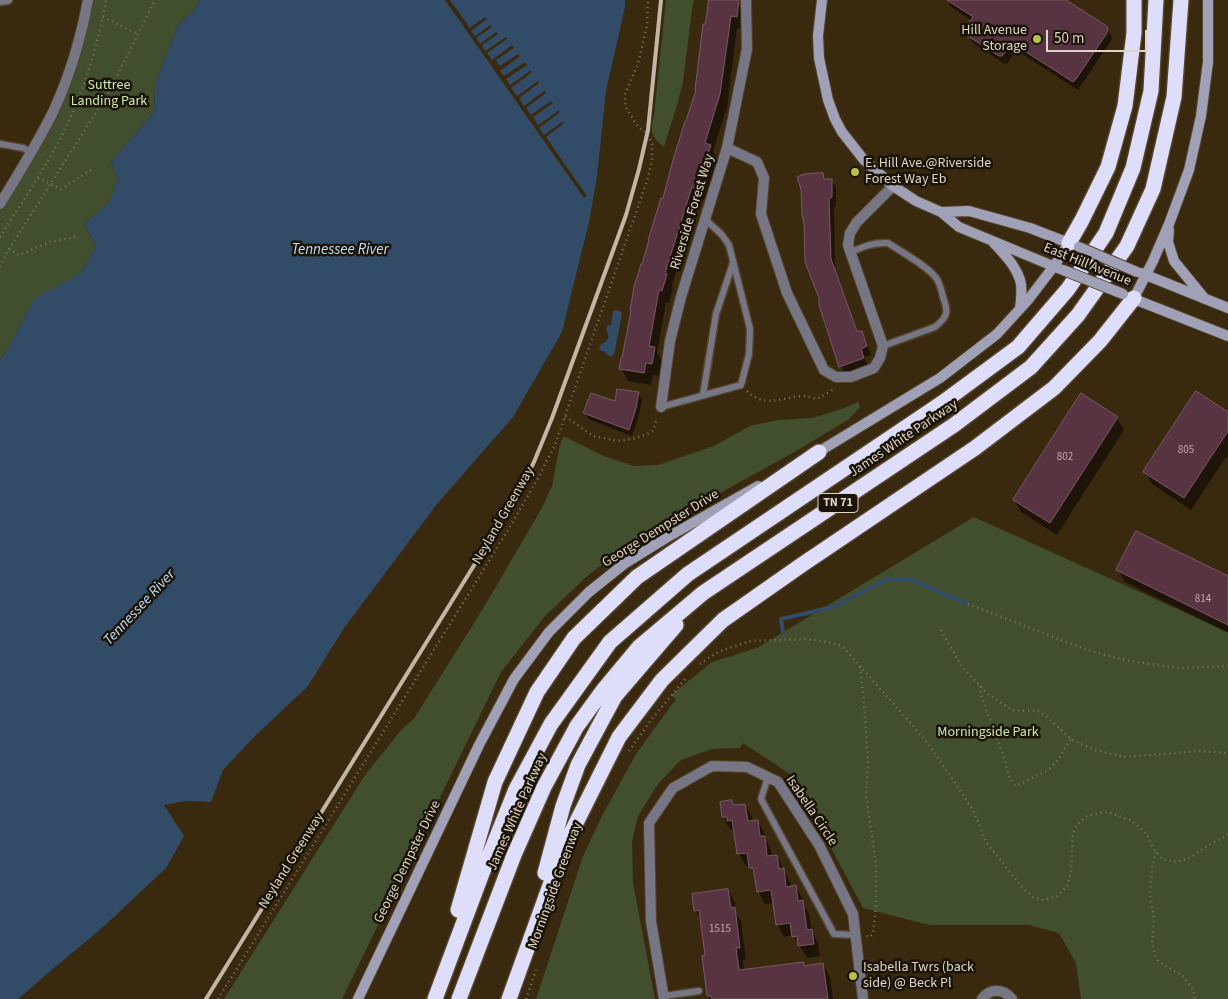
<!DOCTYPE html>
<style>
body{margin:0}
#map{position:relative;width:1228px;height:999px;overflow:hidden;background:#39290f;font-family:"Source Sans 3",sans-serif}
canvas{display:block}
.scale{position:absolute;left:1046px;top:30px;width:101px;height:22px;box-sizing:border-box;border:2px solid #dfd4c5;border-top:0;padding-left:6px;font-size:15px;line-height:18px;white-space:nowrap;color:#dfd4c5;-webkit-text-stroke:4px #1a1308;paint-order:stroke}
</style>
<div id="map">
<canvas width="1228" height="999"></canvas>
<div class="scale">50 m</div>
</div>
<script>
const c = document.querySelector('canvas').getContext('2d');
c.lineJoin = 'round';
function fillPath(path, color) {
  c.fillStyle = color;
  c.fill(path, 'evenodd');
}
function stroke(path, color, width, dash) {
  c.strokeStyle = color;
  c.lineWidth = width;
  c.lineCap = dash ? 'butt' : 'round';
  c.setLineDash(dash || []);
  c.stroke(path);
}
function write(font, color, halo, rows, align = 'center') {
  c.font = font + ' "Source Sans 3",sans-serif';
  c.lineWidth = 5;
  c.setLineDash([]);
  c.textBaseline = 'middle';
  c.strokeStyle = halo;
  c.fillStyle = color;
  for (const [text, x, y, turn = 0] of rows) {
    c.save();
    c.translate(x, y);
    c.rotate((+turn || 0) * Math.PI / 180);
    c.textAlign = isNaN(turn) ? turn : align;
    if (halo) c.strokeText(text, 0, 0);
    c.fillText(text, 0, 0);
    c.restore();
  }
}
fillPath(new Path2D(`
 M88,0H199L193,12L178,25L155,85L154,112L111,162L118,178L110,201L84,224L96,246L81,273L34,300L10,346L0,360V204L54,109Z
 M666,0H694L692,10L683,82L677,105L664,147C650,135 650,132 654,115Z
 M858,402L860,407L849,419L798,450L671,520L608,560L585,578L545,616L501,672L342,999H224L365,775L403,728L413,720L481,612L543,506L552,486L559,449L563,436L606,457L634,466L658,465L714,446L750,426L778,420L812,418L842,409Z
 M974,517L1228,632V999H1081L1076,963L1059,933L1029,925H929L863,908L793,776L743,743L740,748L712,749L681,760L658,784L638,816L632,842L633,883L655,999H536L583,856L603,814L636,754L676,699L671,695L712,662L757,648Z`), '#414f2f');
fillPath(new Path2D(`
 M199,0H625V7L606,91L597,176L589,222L562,332L513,417L437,504L344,628L308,686L254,737L223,770L211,802L185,801L164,805L184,836L166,868L102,928L48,973L18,999H0V360L10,346L34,299L81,273L96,246L84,224L110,201L118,178L111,162L154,112L155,85L178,25L193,12Z
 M616,310L619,311L622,313L614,355L610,356L606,354V352L599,350L601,344C608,342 611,336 606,330L608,325H611L613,311Z`), '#324b67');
fillPath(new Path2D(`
 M445,0H450L470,28L485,17L487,19L471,31L475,36L491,25L492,27L476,38L480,44L496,32L498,34L482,45L485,51L506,37L507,39L487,53L492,60L512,45L514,48L496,60L500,66L518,54L520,56L500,71L504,76L525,62L527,65L506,79L510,85L530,71H531V73L511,88L517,96L538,81L539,82V83L519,98L524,106L544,91L546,92V93L526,108L531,115L551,101L553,103L533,117L538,125L558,111H559V113L539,128L544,135L562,122H564L563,124L546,137L587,196L584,198Z`), '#39290f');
fillPath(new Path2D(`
 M710,0H736L738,1L745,14L743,29L737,28L727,107L713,151L717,159L704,200L699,199L672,285L673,288L669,303L666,302L657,353L662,361L659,376L653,375L651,385L628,381L621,368L664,199L697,91Z
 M947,0H1063L1107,28L1112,37L1111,41L1078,90L1016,50L1007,64L1003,63L973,43L965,32L972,21L951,7Z
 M823,174L826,180H831L836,188V206L834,207L835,269L858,332H861L866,341L871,355L864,357L868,366L845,374L841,366Z
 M639,394L642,400L639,415L632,436L588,419L585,413Z
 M1228,414V458L1226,457L1191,510L1152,484L1145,472Z
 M1117,418L1124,430L1057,535L1021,512L1014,500Z
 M1118,570L1228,577V633L1125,582Z
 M732,801L735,806L745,805L752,817L753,822L758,821L765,834L766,840L771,850L772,857L777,856L790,882L791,887H796L803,899V904L809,914L812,932L818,943L820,956L807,958L793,935L784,937L777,924L774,903L765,904L758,891L756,877L750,866H746L739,854L736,833L733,829H730L723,817Z
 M728,890L735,903L736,913L741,921L746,960H743L744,971L803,963L806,967L823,965L830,977L833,999H710L708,996L706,956L702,922L695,910Z`), '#0007');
stroke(new Path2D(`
 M783,632L781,619L833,607L887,579L912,580L968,604`), '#324b67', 4);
const building = new Path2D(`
 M709,0H739L737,17L731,16L720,94L705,143L711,145L697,189L692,187L665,273L667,274L662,291L659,290L649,346L655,347L652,364L646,363L644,373L619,369L621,358H622L631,311H630L634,287L641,264H642L649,240H648L661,198H663L673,160L685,121H686L696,90H695L703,24H705Z
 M947,0H1066L1105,25L1108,28L1107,33L1076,79L1073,82L1012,43L1004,54L1002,56H999L966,35L963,32L973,17Z
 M823,173L824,179H832V197L829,199L831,259L857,331H862L867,346L861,349L864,358L839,367L819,305V298L805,262L804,223L802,215L801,189L797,177L804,174Z
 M617,389L639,392L636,408L629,430L583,413L591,393L615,401Z
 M1196,391L1228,412V431L1184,498L1143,472Z
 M1081,393L1118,417L1050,523L1013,500Z
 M1136,531L1228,576V625L1116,570Z
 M732,800L733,805L745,804L748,821L758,820L760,836H765L767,856L777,855L779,869L784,868L786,887L796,885L798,901L803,900L807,930L812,929L814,944L798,946L797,936L792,937L790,923L776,925L771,890L757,892L753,868H749L747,853L737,854L732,820L727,821V817H722L720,802Z
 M728,889L731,908L735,907L740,948H736L739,970L804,962V966L823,963L828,999H712L711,996H707L702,956L705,955L699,910L694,911L692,894Z`);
fillPath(building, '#583342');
stroke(building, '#795965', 1);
const service = new Path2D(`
 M0,2L8,1L9,0
 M0,144L23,148L31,152
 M851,252C863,247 874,242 888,243C900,251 933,269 938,281C941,287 942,294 944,300C949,313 946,318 935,327L883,346
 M703,395L716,314L733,263
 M661,407L741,385L749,354L750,329L729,245L722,235L705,219
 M768,777L761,799L834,934L855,935
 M664,996L699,991`);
const minor = new Path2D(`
 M727,148L747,49L746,0
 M0,204C19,173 38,143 54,110C70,75 81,38 88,0
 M661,407L670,341L681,297L727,148L757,162L764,178L761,214L787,293L824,370L836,377H851L874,368L880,358L883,346L848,245L850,233L857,222L893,186
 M664,999L651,921L649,823L673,788L712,766L747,767L778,782L819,845L853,914L863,999
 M982,999C990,988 1003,988 1012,999`);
const secondary = new Path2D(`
 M822,0L818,36L819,58L828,100L835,119L842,132L864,160L893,186L916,201L941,212L959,227L1060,269
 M941,212L969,211L1030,228L1074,245
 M1169,230L1168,242L1174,261L1205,299
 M994,243C1005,255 1018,268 1021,284C1022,292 1021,301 1020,309
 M1141,273L1228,308
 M1129,297L1228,336
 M1134,298L1153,261L1169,224L1189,170L1201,116L1208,62V0
 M815,454L940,378L997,334L1028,300L1054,266L1069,243
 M358,999L479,745L514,679L549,632L589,592L624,564L666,538L758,486`);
const motorway = new Path2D(`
 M1069,243L1082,220L1108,167L1125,106L1134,33V0
 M545,873L563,806L578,765L615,696L676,625
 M458,910L495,782L537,692L574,638L637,577L819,452
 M435,999L481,876L516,789L551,724L610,642L688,574L942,403L1018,347L1068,289L1106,233L1133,168L1151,91L1156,0
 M459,999L514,855L544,787L577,726L604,689L639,647L703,593L954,425L1031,367L1078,315L1127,246L1153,189L1174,97L1181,0
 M509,999L563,849L619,737L662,680L723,620L803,564L975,448L1054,388L1100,341L1134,298`);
stroke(service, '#54442c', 9);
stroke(minor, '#54442c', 12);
stroke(secondary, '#54442c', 12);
stroke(motorway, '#54442c', 18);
stroke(new Path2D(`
 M103,17L138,34
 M38,178L61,189L91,170
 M0,237C20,205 42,173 60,139C82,96 98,47 106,0
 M9,249L19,255L50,242L76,237
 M0,267L9,249L109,92L155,0
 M747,391C764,408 781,398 801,396C807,395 812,398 817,399L831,391L834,388
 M565,417L572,421L593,436L618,441L632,439L645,435L653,431L657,418
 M968,604L1087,650L1125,660L1177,668L1228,666
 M941,630L962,667L988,694L1012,710L1038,711L1047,717L1071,739L1095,750L1124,757L1199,751L1228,753
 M700,664L710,657L720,651L751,641L807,639L823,641L842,646L909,721L929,745L962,793L975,814L986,842L1022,887L1033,897L1044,900L1057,896L1067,887L1071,872L1073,833L1077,825L1085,817L1095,814L1108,812L1132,821L1146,833L1153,848L1162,859L1177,862L1191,857L1212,843L1225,837L1228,834
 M860,667L864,702L868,762L866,795L876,864V907L873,934L870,937L866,936
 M980,686L981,695C988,716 997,737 1004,758C1007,768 1008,780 1016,786L1048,770L1058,760L1071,739
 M629,751L651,720L685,679
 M1156,852L1152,868L1150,895L1154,920L1152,943L1155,955L1159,962L1183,976L1193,989L1195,999
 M218,999L508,530L537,480L555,445L647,181L652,161V144L647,133L638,127L625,106V94L638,64L647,25L648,0
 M526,999L536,970`), '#837560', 2.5, [1, 4]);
stroke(service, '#767684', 6);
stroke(minor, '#767684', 10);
stroke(secondary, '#a0a0b6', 10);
stroke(motorway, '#dedefa', 15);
stroke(new Path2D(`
 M206,999L515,499L534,462L552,418L626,215L639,169L648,130L661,0`), '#c2b6a5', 4);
const secondaryBridge = new Path2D(`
 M1079,247L1137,272
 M1063,270L1123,294`);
stroke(secondaryBridge, '#54442c', 12, []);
stroke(secondaryBridge, '#a0a0b6', 10);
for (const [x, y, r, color] of [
 [1037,39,5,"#b9c046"],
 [855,172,5,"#b9c046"],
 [853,976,5,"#b9c046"]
]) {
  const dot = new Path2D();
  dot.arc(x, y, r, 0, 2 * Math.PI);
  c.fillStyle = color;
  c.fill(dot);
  stroke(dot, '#1a1308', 2);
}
write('11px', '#bdaca4', null, [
 ["805",1186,451],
 ["802",1065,458],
 ["814",1203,600],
 ["1515",720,930]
]);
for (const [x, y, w] of [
 [838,503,40]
]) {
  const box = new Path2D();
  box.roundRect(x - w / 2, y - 9.5, w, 19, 4);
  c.fillStyle = '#1a1308';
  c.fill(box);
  stroke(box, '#dfd4c5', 1);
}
write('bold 12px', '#dfd4c5', null, [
 ["TN 71",838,503]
]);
write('14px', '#dfd4c5', '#1a1308', [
 ["Hill Avenue",1027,31,"right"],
 ["Storage",1027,47,"right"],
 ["E. Hill Ave.@Riverside",865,164],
 ["Forest Way Eb",865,180],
 ["Isabella Twrs (back",863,968],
 ["side) @ Beck Pl",863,984]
], 'left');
write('14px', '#cde9ab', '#1a1308', [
 ["Suttree",109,86],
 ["Landing Park",109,102],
 ["Morningside Park",988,733]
]);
write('14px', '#dfd4c5', '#1a1308', [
 ["Riverside Forest Way",693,212,-73],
 ["East Hill Avenue",1087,265,22],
 ["James White Parkway",904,439,-34],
 ["Neyland Greenway",504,516,-60],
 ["George Dempster Drive",661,529,-32],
 ["Isabella Circle",811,811,56],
 ["James White Parkway",518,812,-66],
 ["Neyland Greenway",292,861,-58],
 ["George Dempster Drive",408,862,-64],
 ["Morningside Greenway",556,886,-70]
]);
write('italic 15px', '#c2defd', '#1a1308', [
 ["Tennessee River",340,251],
 ["Tennessee River",140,608,-47]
]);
</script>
